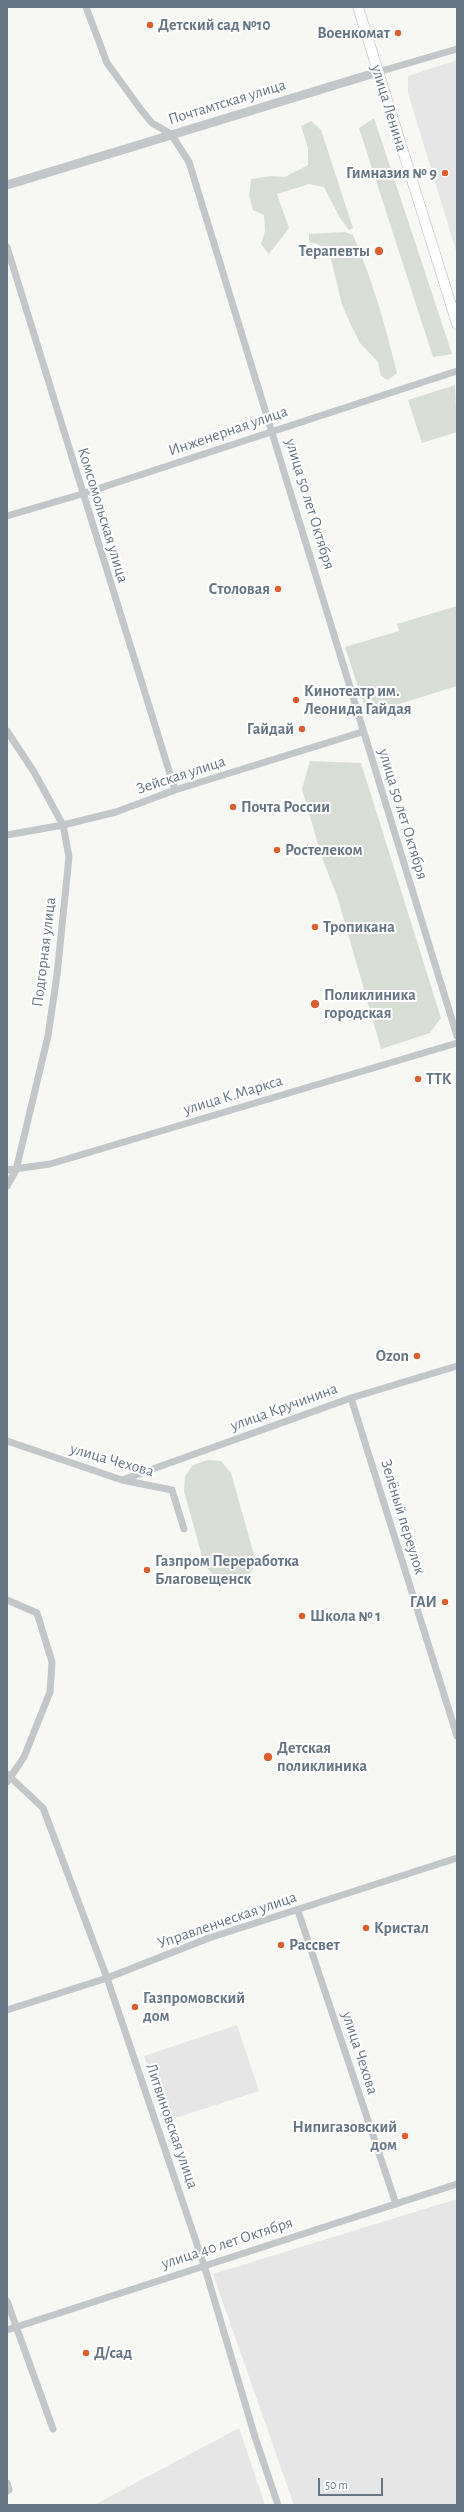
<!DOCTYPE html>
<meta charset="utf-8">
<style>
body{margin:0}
#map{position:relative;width:464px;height:2512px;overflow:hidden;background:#f7f7f4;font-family:"Alegreya Sans",sans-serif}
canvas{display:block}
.frame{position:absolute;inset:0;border:8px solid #677684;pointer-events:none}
.scale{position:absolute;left:318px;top:2478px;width:65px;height:18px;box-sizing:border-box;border:2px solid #677684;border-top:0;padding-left:5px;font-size:12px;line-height:14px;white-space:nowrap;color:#677684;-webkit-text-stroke:3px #fff;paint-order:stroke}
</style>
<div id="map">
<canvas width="464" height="2512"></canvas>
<div class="frame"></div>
<div class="scale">50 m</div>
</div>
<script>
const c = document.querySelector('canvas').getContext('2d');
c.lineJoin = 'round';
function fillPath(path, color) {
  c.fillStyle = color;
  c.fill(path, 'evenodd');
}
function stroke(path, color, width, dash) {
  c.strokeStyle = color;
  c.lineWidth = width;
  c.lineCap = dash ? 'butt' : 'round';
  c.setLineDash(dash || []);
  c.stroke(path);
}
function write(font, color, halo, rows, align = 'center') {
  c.font = font + ' "Alegreya Sans",sans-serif';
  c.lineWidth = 4;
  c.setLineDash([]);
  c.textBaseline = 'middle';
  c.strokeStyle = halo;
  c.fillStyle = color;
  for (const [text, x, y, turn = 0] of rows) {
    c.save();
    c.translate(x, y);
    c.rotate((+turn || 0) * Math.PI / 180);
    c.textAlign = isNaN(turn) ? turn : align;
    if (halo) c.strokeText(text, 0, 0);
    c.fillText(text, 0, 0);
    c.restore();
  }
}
fillPath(new Path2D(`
 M457,60V254L408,93V76Z
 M237,2025L259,2091L166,2121L144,2056Z
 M457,2199V2505H294L213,2274Z
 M239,2428L265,2505H94Z`), '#e5e6e5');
fillPath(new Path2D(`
 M374,118L452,354L433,357L359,128Z
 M311,121L321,130L353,228L349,230L340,218L324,187L309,184L277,194L289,228L269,254L261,244L265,231L264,215L253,210L249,196L251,179L272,176L285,177L308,165V148L301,126Z
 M345,232L353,235C372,279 386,327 397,373L388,380L381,376L378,362L360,343L350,323L342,305L330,255L318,244L309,242V234Z
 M455,385L457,432L422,443L408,400Z
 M457,606V686L367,714L345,647L399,631L397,624Z
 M310,761L361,763L441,1018L430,1033L381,1049L338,899L321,855L302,789Z
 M208,1460L221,1461L231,1473L254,1555L253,1569L246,1578L231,1584L217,1580L204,1564L184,1491L185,1476L193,1465Z`), '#d8ded5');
const secondary = new Path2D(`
 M358,7L457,324`);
stroke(secondary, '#b5babe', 11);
stroke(new Path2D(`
 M86,7L107,63L142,111L152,123L171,134L189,162L457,1036
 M378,72L457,49
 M7,247L175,790
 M7,516L82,494L457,371
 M7,731L34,772L63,825L69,857L57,975L48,1036L16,1170L7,1186
 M7,835L63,825L116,812L175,790L362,732
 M7,1170L50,1164L457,1043
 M351,1398L457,1736
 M7,1441L122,1480L172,1490L184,1529
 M122,1480L351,1398L457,1366
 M7,1600L37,1613L52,1662L50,1692L24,1757L7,1782
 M7,1774L43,1808L107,1978L204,2265L255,2437L278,2505
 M298,1911L396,2204
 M7,2010L107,1978L209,1938L457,1858
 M7,2301L53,2429
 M7,2330L457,2184
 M7,2483L9,2490L7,2491`), '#c3c7ca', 7);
stroke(new Path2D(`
 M7,185L378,72`), '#c3c7ca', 9);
stroke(secondary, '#fff', 10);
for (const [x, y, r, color] of [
 [150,25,4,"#dc602f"],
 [398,33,4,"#dc602f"],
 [445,173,4,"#dc602f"],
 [379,251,5,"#dc602f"],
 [278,589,4,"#dc602f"],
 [296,700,4,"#dc602f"],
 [302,729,4,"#dc602f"],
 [233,807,4,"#dc602f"],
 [277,850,4,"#dc602f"],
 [315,927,4,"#dc602f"],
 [315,1004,5,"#dc602f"],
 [418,1079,4,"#dc602f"],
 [417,1356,4,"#dc602f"],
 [147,1570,4,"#dc602f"],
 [445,1602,4,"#dc602f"],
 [302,1616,4,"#dc602f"],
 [268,1757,5,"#dc602f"],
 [366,1928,4,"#dc602f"],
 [281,1945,4,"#dc602f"],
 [135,2007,4,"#dc602f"],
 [405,2136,4,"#dc602f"],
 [86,2353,4,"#dc602f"]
]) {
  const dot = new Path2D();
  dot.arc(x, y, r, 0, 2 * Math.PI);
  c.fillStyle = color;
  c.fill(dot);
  stroke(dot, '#fff', 1.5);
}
write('bold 16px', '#677684', '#fff', [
 ["Детский сад №10",158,25],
 ["Военкомат",390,33,"right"],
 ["Гимназия № 9",437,173,"right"],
 ["Терапевты",370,251,"right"],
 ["Столовая",270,589,"right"],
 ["Кинотеатр им.",304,691],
 ["Леонида Гайдая",304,709],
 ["Гайдай",294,729,"right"],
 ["Почта России",241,807],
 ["Ростелеком",285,850],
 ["Тропикана",323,927],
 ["Поликлиника",324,995],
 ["городская",324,1013],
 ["ТТК",426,1079],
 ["Ozon",409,1356,"right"],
 ["Газпром Переработка",155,1561],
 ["Благовещенск",155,1579],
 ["ГАИ",437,1602,"right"],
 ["Школа № 1",310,1616],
 ["Детская",277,1748],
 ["поликлиника",277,1766],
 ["Кристал",374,1928],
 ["Рассвет",289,1945],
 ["Газпромовский",143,1998],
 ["дом",143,2016],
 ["Нипигазовский",397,2127,"right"],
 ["дом",397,2145,"right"],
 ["Д/сад",94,2353]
], 'left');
write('16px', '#677684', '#fff', [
 ["Почтамтская улица",227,102,-17],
 ["улица Ленина",389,108,73],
 ["Инженерная улица",228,431,-19],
 ["улица 50 лет Октября",310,504,73],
 ["Комсомольская улица",103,515,73],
 ["Зейская улица",181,775,-18],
 ["улица 50 лет Октября",403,814,73],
 ["Подгорная улица",44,952,-83],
 ["улица К.Маркса",233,1095,-17],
 ["улица Кручинина",284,1407,-20],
 ["улица Чехова",112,1460,16],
 ["Зелёный переулок",403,1517,73],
 ["Управленческая улица",227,1920,-19],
 ["улица Чехова",360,2053,72],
 ["Литвиновская улица",172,2126,71],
 ["улица 40 лет Октября",227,2243,-18]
]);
</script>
